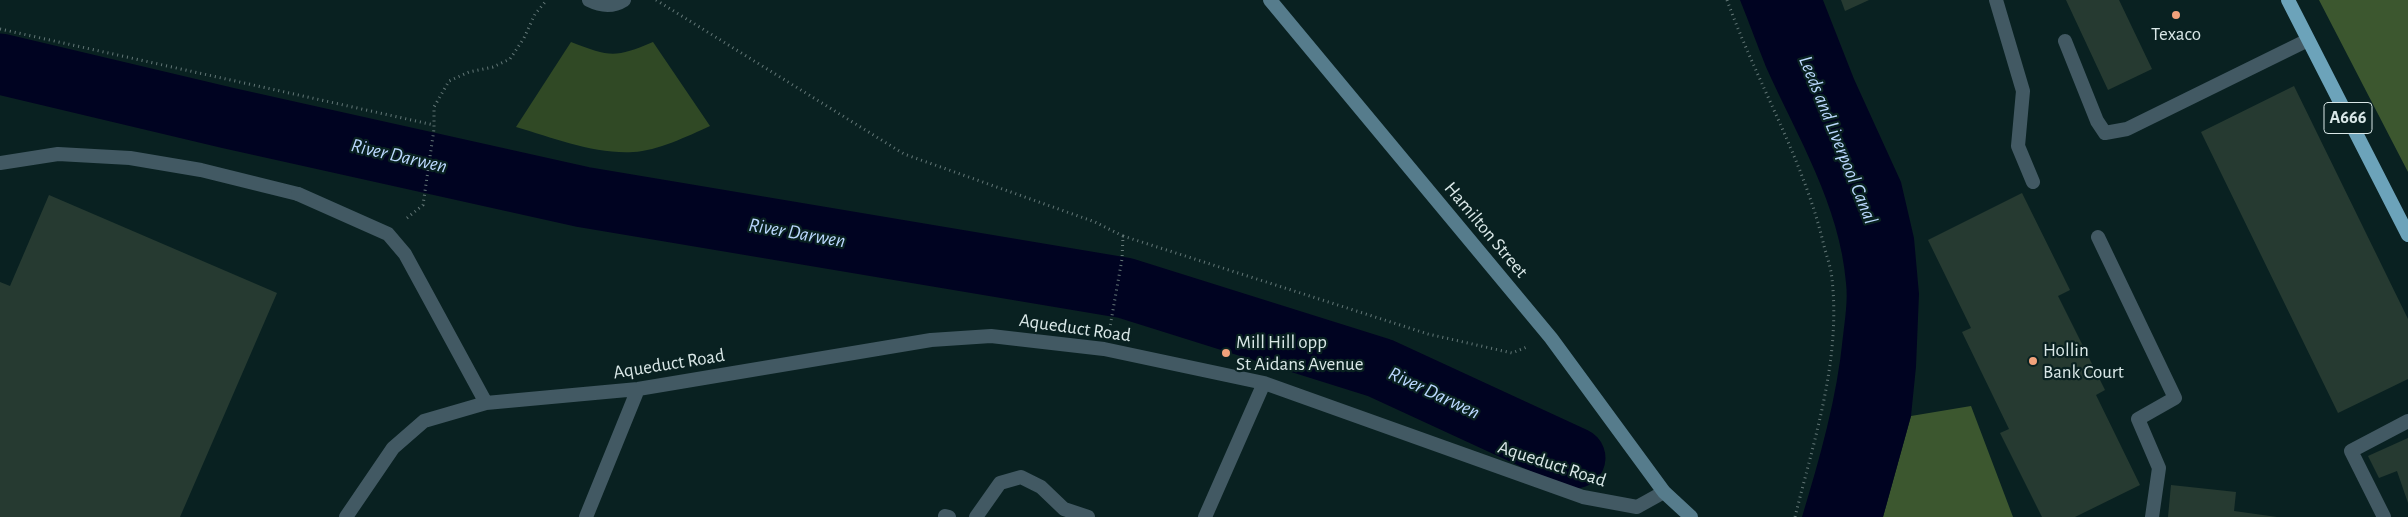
<!DOCTYPE html>
<style>
body{margin:0}
canvas{display:block;background:#092121}
</style>
<canvas width="2408" height="517"></canvas>
<script>
const c = document.querySelector('canvas').getContext('2d');
c.lineJoin = 'round';
function fillPath(path, color) {
  c.fillStyle = color;
  c.fill(path, 'evenodd');
}
function stroke(path, color, width, dash) {
  c.strokeStyle = color;
  c.lineWidth = width;
  c.lineCap = dash ? 'butt' : 'round';
  c.setLineDash(dash || []);
  c.stroke(path);
}
function write(font, color, halo, rows, align = 'center') {
  c.font = font + ' "Alegreya Sans",sans-serif';
  c.lineWidth = 4.5;
  c.setLineDash([]);
  c.textBaseline = 'middle';
  c.strokeStyle = halo;
  c.fillStyle = color;
  for (const [text, x, y, turn = 0] of rows) {
    c.save();
    c.translate(x, y);
    c.rotate((+turn || 0) * Math.PI / 180);
    c.textAlign = isNaN(turn) ? turn : align;
    if (halo) c.strokeText(text, 0, 0);
    c.fillText(text, 0, 0);
    c.restore();
  }
}
fillPath(new Path2D(`
 M571,42C610,57 615,58 653,42L710,126C688,136 657,151 633,152C593,154 554,138 516,127Z`), '#304925');
fillPath(new Path2D(`
 M2319,0H2408V172Z
 M1971,406L2013,517H1883L1911,416Z`), '#3c572f');
fillPath(new Path2D(`
 M1740,0H1823L1854,79L1901,182L1914,238L1919,294L1916,367L1911,416L1883,517H1802C1820,457 1837,398 1843,336C1845,319 1848,300 1846,283C1840,206 1797,136 1766,67C1757,45 1749,22 1740,0Z`), '#000321');
stroke(new Path2D(`
 M0,64L228,118L583,197L1125,288L1380,368L1575,458`), '#000321', 61);
fillPath(new Path2D(`
 M1841,0H1869L1845,11Z
 M2066,0H2119L2152,69L2108,90Z
 M2294,86L2408,319V379L2338,413L2201,132Z
 M2022,193L2070,290L2058,296L2105,390L2096,395L2140,485L2075,517H2042L2000,433L2009,429L1962,332L1971,328L1928,240Z
 M49,195L277,293L180,517H0V282L10,286Z
 M2408,438V503L2397,471L2379,478L2368,456Z
 M2171,485L2236,492L2234,511L2277,517H2168Z`), '#263a31');
stroke(new Path2D(`
 M656,0L904,154L1095,222L1123,236L1122,259L1110,327
 M1727,0C1757,83 1804,160 1824,246C1827,257 1831,268 1832,279C1841,360 1814,440 1795,517
 M0,29L434,125
 M407,218L423,205L434,129V107L449,81L469,72L493,67L510,59L524,38L535,14L547,0
 M1123,236L1428,334L1512,353L1527,347`), '#637777', 3, [1, 4]);
stroke(new Path2D(`
 M1996,0L2023,91L2018,146L2033,182
 M2065,41L2097,121L2105,133L2127,129L2308,40
 M0,163L58,154L130,158L201,170L298,194
 M2098,237L2175,398L2138,419L2159,468L2152,517
 M945,516L949,517
 M976,517L1000,483L1021,477L1041,487L1064,509L1088,517
 M2384,517L2351,451L2408,421`), '#425963', 14);
stroke(new Path2D(`
 M589,0C601,6 613,7 624,0`), '#425963', 14);
stroke(new Path2D(`
 M298,194L388,234L405,254L486,403
 M346,517L393,448L424,421L486,403L638,389L931,340L991,336L1104,349L1264,383L1583,497L1637,507L1664,492
 M586,517L638,389
 M1205,517L1264,383`), '#425963', 14);
stroke(new Path2D(`
 M1270,0L1551,338L1664,492L1691,517`), '#567c8c', 14);
stroke(new Path2D(`
 M2288,0L2408,235`), '#6ca3ba', 14);
for (const [x, y, r, color] of [
 [2176,15,5,"#f1a27b"],
 [1226,353,5,"#f1a27b"],
 [2033,361,5,"#f1a27b"]
]) {
  const dot = new Path2D();
  dot.arc(x, y, r, 0, 2 * Math.PI);
  c.fillStyle = color;
  c.fill(dot);
  stroke(dot, '#092121', 2);
}
for (const [x, y, w] of [
 [2348,118,48]
]) {
  const box = new Path2D();
  box.roundRect(x - w / 2, y - 15.5, w, 31, 4);
  c.fillStyle = '#092121';
  c.fill(box);
  stroke(box, '#dae8e8', 1);
}
write('bold 18px', '#dae8e8', null, [
 ["A666",2348,118]
]);
write('19px', '#dae8e8', '#092121', [
 ["Texaco",2176,34,"center"],
 ["Mill Hill opp",1236,342],
 ["St Aidans Avenue",1236,364],
 ["Hollin",2043,350],
 ["Bank Court",2043,372]
], 'left');
write('19px', '#dae8e8', '#092121', [
 ["Hamilton Street",1486,230,50],
 ["Aqueduct Road",1075,328,8],
 ["Aqueduct Road",669,364,-9],
 ["Aqueduct Road",1552,464,18]
]);
write('italic 20px', '#bbd8fe', '#092121', [
 ["Leeds and Liverpool Canal",1838,140,68],
 ["River Darwen",399,156,13],
 ["River Darwen",797,233,10],
 ["River Darwen",1434,393,25]
]);
</script>
